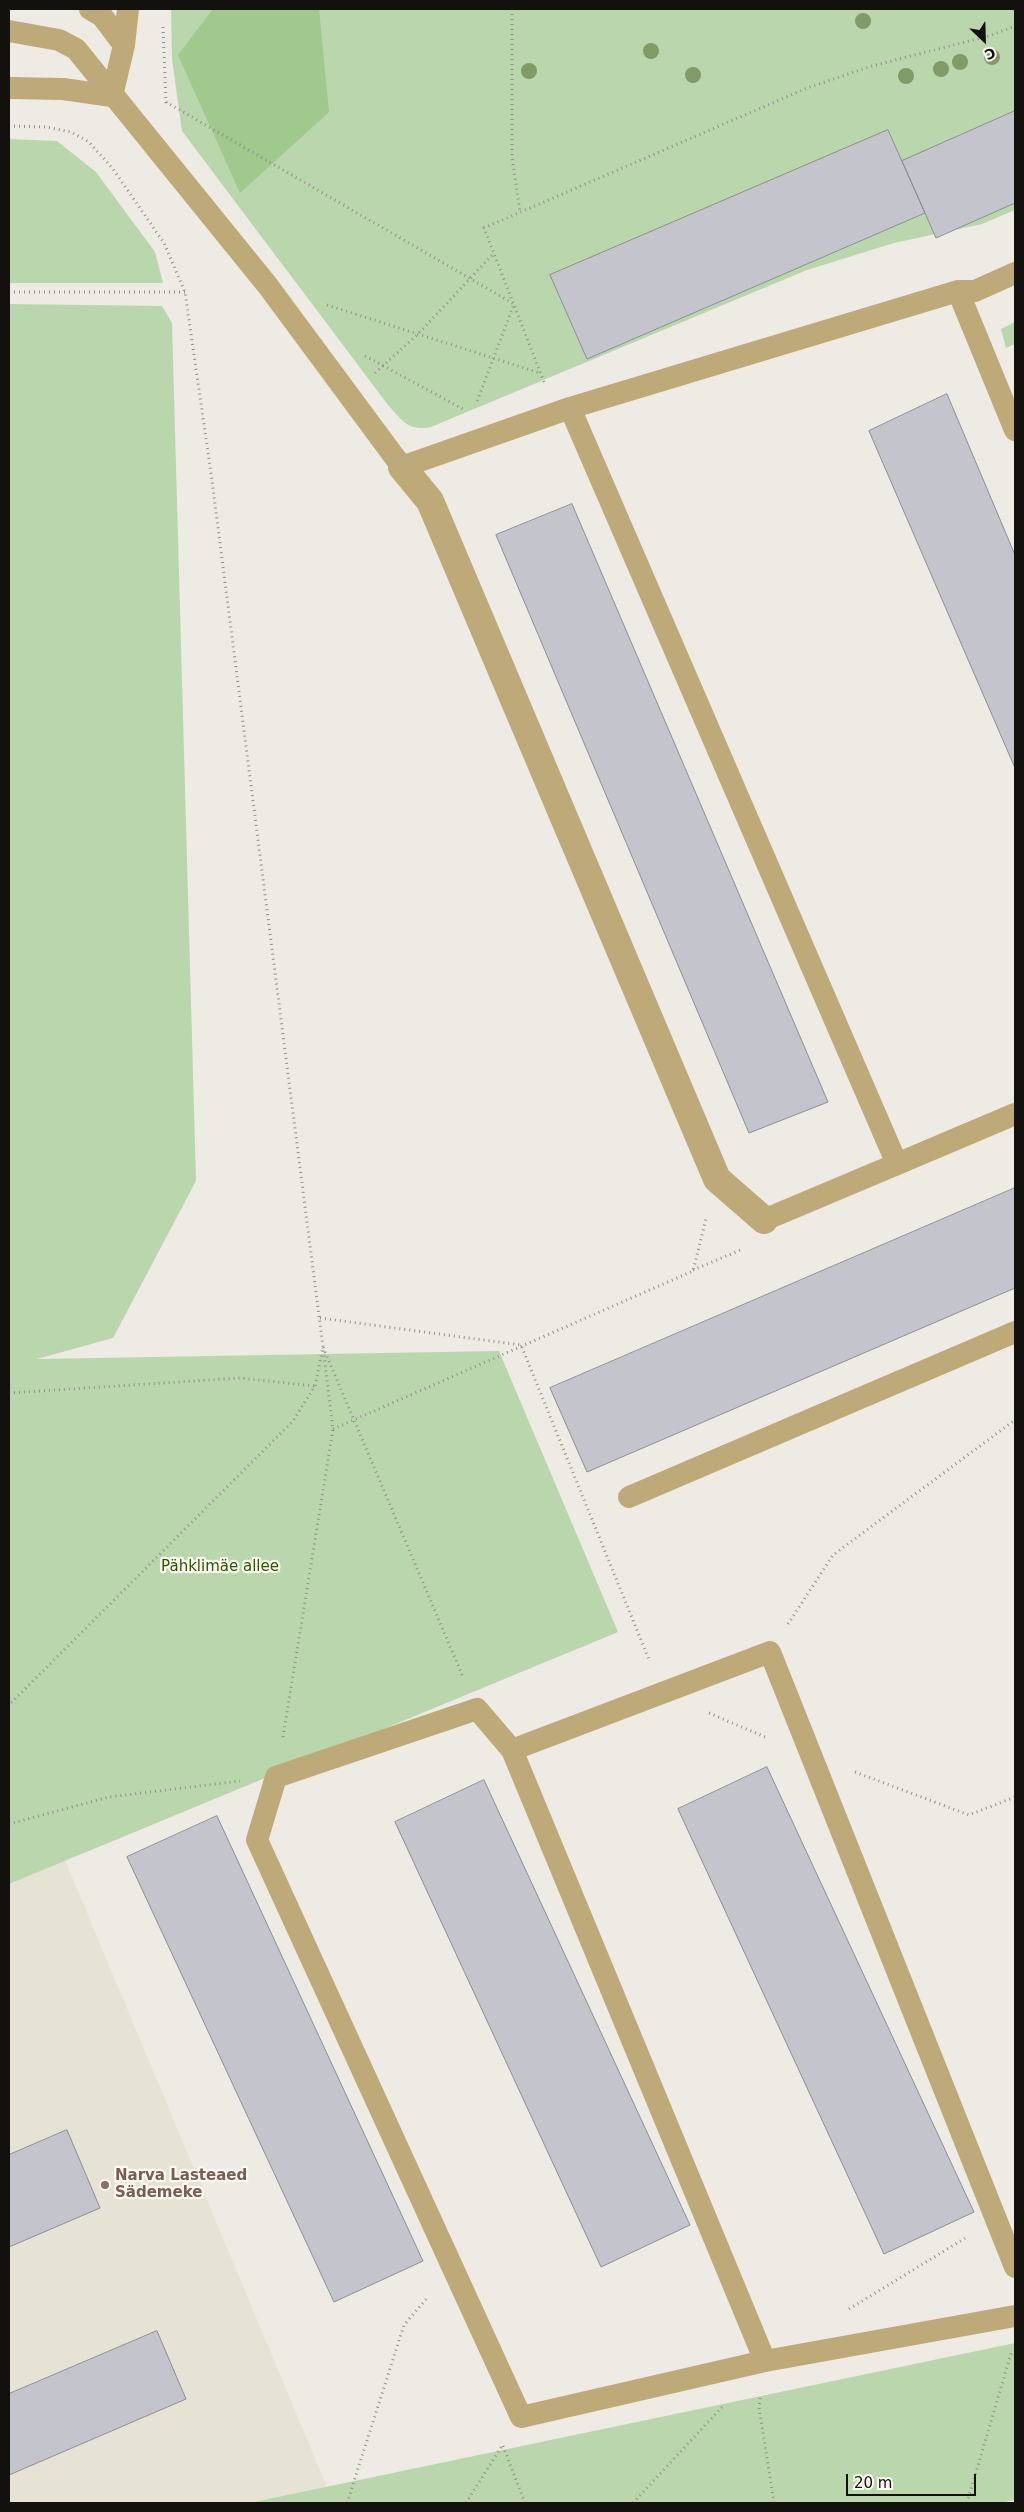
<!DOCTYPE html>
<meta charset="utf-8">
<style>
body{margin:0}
#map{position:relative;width:1024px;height:2512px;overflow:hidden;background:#eeebe4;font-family:"DejaVu Sans",sans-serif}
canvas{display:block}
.frame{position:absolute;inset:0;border:10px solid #12110e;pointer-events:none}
.north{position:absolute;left:959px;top:15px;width:50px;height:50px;-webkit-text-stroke:4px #fbf9f1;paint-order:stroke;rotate:156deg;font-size:14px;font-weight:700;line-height:20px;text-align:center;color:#12110e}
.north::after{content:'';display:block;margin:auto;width:18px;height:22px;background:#12110e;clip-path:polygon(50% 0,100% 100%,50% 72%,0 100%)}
.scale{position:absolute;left:846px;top:2474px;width:130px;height:22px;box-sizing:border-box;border:2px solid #12110e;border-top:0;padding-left:6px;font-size:15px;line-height:18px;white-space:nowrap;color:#12110e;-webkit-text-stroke:4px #fbf9f1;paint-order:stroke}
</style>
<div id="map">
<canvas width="1024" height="2512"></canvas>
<div class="frame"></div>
<div class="north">С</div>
<div class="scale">20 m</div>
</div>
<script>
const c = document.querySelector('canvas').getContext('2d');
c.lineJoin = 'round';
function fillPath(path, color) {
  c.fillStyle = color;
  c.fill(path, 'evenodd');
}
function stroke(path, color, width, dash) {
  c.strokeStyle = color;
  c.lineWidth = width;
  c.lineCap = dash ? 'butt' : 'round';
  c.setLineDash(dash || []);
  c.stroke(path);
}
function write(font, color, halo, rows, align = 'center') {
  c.font = font + ' "DejaVu Sans",sans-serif';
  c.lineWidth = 4.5;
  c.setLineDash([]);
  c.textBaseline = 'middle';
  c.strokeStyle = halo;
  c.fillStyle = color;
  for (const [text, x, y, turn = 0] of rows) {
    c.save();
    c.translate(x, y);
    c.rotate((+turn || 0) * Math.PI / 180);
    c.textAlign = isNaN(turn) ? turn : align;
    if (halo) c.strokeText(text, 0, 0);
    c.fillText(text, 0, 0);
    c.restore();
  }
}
fillPath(new Path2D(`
 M65,1860L327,2487L249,2503H9V1884Z`), '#e7e3d4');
fillPath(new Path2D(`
 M171,9H1015V210L982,224L894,243L807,270L431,427C407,431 403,421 388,405L182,131L172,59Z
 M9,139L57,141L96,172L155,252L163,283H9Z
 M9,304L162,306L172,323L196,1181L113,1338L37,1359L499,1351L618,1632L9,1884Z
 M1015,322V344L1006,348L1001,329Z
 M1015,2343V2500L1000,2503H249Z`), '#bad6ad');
fillPath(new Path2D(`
 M213,9H319L329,112L240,193L178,55Z`), '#a1c88d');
const building = new Path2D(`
 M1015,111V203L936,238L902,161Z
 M888,130L925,213L587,359L550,275Z
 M947,394L1015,555V768L869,431Z
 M572,504L828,1102L749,1133L496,535Z
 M1015,1188V1288L587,1472L550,1388Z
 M767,1767L974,2212L884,2254L678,1809Z
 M484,1780L690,2225L601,2267L395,1822Z
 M217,1816L423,2261L334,2302L127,1857Z
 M67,2130L100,2208L9,2247V2155Z
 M157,2331L186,2399L9,2475V2394Z`);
fillPath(building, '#c4c5cc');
stroke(building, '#8d8e94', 1);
stroke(new Path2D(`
 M512,9V157L520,212
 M1015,9V10
 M163,27L166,103
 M166,102L514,304L476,404
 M9,126L46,127L71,132L89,142L113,169L164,243L185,292L211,473L323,1347L315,1386L293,1421L9,1705
 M9,292H185
 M327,305L540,373
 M365,356L463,409
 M375,373L417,335L494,253
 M544,382L484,228L807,88L872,66L989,36L1015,26
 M693,1270L743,1249
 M320,1318L521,1345L650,1662
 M9,1393L240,1378L315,1386
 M333,1429L693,1271L706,1219
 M788,1624L833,1555L1015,1420
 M709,1713L765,1737
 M283,1737L333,1429L323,1347L463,1677
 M855,1772L969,1815L1015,1797
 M9,1824L109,1797L240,1781
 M849,2309L967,2237
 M760,2398L759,2407L774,2503
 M503,2446L525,2503
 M347,2503L404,2325L428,2297
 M466,2503L503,2444
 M633,2503L722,2407
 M967,2503L1012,2350`), '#92908a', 3, [1, 4]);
stroke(new Path2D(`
 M90,9L102,16L124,45
 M9,31L59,40L76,49L268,286L402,467L570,408L958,291H975L1015,273
 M9,88L63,89L112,96
 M112,96L124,45L128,9
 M958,291L1015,430
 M570,408L897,1164L1015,1114
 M764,1220L897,1164
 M629,1497L1015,1332
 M512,1750L765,2361
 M1015,2267L770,1652L512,1750L477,1709L276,1777L257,1840L521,2417L765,2361L1015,2316`), '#bea979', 22);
stroke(new Path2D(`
 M402,467L430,501L717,1179L764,1220`), '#bea979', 28);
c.fillStyle = '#829a67';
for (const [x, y] of [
 [863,21],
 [651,51],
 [992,57],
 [960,62],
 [941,69],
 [529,71],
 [693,75],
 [906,76]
]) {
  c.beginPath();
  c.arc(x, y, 8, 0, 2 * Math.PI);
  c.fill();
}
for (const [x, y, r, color] of [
 [105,2185,5,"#8d6e63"]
]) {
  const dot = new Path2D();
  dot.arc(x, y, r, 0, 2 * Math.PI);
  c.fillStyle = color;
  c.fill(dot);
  stroke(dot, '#fbf9f1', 2);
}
write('15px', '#295800', '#fbf9f1', [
 ["Pähklimäe allee",220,1567]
]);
write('bold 15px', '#785e54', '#fbf9f1', [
 ["Narva Lasteaed",115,2176],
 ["Sädemeke",115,2193]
], 'left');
</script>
